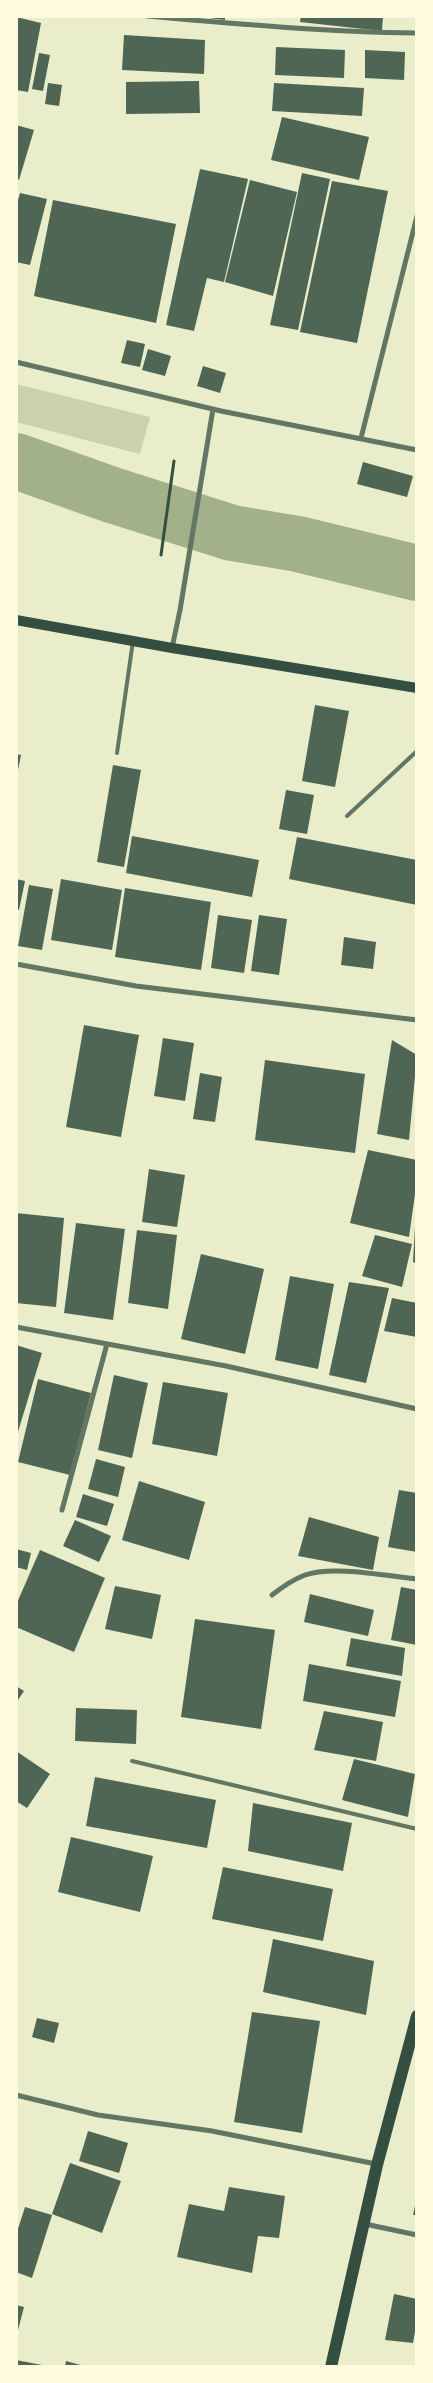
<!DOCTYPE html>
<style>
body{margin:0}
#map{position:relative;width:433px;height:2383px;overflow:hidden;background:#e9edc9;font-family:"Open Sans",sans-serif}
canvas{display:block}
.frame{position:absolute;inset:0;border:18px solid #fefae0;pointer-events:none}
</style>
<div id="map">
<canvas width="433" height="2383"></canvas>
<div class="frame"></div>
</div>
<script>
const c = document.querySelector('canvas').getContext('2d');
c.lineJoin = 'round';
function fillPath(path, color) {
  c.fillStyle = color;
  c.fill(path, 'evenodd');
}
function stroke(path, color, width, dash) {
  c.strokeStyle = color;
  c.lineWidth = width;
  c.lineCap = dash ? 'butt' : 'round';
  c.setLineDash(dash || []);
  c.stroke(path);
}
fillPath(new Path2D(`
 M16,384L150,417L140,454L16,422Z`), '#cad2ad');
stroke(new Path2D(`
 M16,461L112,495L232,533L298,544L417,573`), '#a3b18a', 56);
fillPath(new Path2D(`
 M192,16H225V20Z
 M301,16H383L382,31L300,22Z
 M16,17L41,23L28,92L16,90Z
 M124,35L205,40L204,74L122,70Z
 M276,47L345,50L344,78L275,75Z
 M365,50L405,52L404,80L365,78Z
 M39,53L50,55L43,91L32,89Z
 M199,81L200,113L126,114V82Z
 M48,83L62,85L59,106L45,104Z
 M274,83L364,88L362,116L272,111Z
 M282,117L369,137L359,180L271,160Z
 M16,125L34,130L19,180L16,179Z
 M200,169L248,179L224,282L207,278L194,331L166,325Z
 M302,173L330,179L298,330L270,325Z
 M250,180L297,192L273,296L225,282Z
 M332,181L388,191L357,343L300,332Z
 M20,193L47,199L30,265L16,262V207Z
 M53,200L176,224L156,323L34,296Z
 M127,340L145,344L140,367L121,363Z
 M148,349L171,356L165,376L142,370Z
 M203,366L226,373L220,393L197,386Z
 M363,462L413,476L407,497L357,484Z
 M315,705L349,711L335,787L302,781Z
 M16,754L21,755L17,775H16Z
 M113,765L141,770L124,867L97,862Z
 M286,790L314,795L307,834L279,829Z
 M132,836L259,860L252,897L126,873Z
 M297,837L417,860V905L289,879Z
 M16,879L25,881L19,910L16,909Z
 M61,879L122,890L112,950L51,940Z
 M29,885L53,889L42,950L18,946Z
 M125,888L211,902L201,970L115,957Z
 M218,915L252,920L244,973L211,968Z
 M259,915L287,919L279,975L251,971Z
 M344,937L376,942L373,969L341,965Z
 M84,1025L139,1035L121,1137L66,1127Z
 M163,1038L194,1043L185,1101L154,1096Z
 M392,1040L417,1055L409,1140L377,1134Z
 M265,1060L365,1074L355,1153L255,1140Z
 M200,1073L222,1077L215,1122L193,1119Z
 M368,1150L417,1160V1180L409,1237L350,1223Z
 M149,1169L185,1175L177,1227L142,1222Z
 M16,1213L64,1218L56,1307L16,1303Z
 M76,1223L125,1229L113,1320L64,1313Z
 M415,1227H417V1264L413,1262Z
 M137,1230L177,1235L168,1309L128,1303Z
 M375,1235L412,1244L402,1287L362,1276Z
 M201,1254L264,1269L245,1354L181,1339Z
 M290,1276L334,1284L318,1369L275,1360Z
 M349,1282L389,1288L366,1383L329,1375Z
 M392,1298L417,1303V1337L384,1331Z
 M16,1345L42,1353L17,1435H16Z
 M114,1375L148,1383L132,1458L98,1450Z
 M38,1379L91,1393L70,1475L18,1462Z
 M163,1382L228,1393L217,1456L152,1444Z
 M96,1459L125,1467L118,1497L88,1489Z
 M139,1481L205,1502L189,1560L122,1540Z
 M399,1490L417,1493V1552L388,1547Z
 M83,1494L114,1504L107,1526L76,1517Z
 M309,1517L379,1537L373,1570L298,1556Z
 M75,1520L111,1536L99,1562L63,1546Z
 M16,1549L31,1553L27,1570L16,1567Z
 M40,1550L105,1578L74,1652L16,1627V1605Z
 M115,1586L161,1595L152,1639L105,1629Z
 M401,1587L417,1590V1645L391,1640Z
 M310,1594L374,1610L368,1636L304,1622Z
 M195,1619L275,1630L261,1729L181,1717Z
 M351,1638L405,1648L402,1676L346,1666Z
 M309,1664L401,1681L395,1717L303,1701Z
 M16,1686L24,1691L16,1703Z
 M76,1708L137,1710L136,1744L75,1741Z
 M324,1711L383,1722L376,1761L314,1750Z
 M16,1751L50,1774L27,1808L16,1801Z
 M354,1759L415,1774L408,1817L342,1800Z
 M95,1777L216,1800L207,1848L86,1826Z
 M253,1803L352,1823L343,1871L248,1851Z
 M71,1837L153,1856L140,1912L58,1892Z
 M223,1867L333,1889L323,1941L212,1919Z
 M273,1939L374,1961L366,2015L263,1992Z
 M252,2012L320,2021L302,2133L234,2122Z
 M37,2018L59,2023L54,2043L32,2037Z
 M88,2131L128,2143L119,2173L79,2161Z
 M70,2163L121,2181L102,2233L52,2214Z
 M229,2187L285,2196L279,2238L258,2236L252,2273L177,2257L189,2204L224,2211Z
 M416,2201H417V2215H413Z
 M25,2207L52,2215L32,2278L16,2272V2235Z
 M394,2294L417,2299V2321L413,2343L385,2340Z
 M16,2305L24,2307L17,2334H16Z
 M16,2360L42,2365L41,2367H16Z
 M66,2361L84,2366V2367H65Z`), '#4f6655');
stroke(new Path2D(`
 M161,555L174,461`), '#344e41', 3);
stroke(new Path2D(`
 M117,753L133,641
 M347,816L417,751
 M132,1761L417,1829`), '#617663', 4);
stroke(new Path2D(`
 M147,16C237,24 326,32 417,33
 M16,362L221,411L417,450
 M361,438L417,216
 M172,648L180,610L213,409
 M16,964L136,986L417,1020
 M16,1327L226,1366L417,1409
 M62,1510L107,1344
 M272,1595C282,1587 292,1580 305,1575C332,1565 387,1576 417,1579
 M16,2095L98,2115L212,2131L376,2164
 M365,2224L417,2235`), '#617663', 5);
stroke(new Path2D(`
 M16,620L172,648L417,688`), '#344e41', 10);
stroke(new Path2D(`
 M331,2367L377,2165L417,2016`), '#344e41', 12);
</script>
